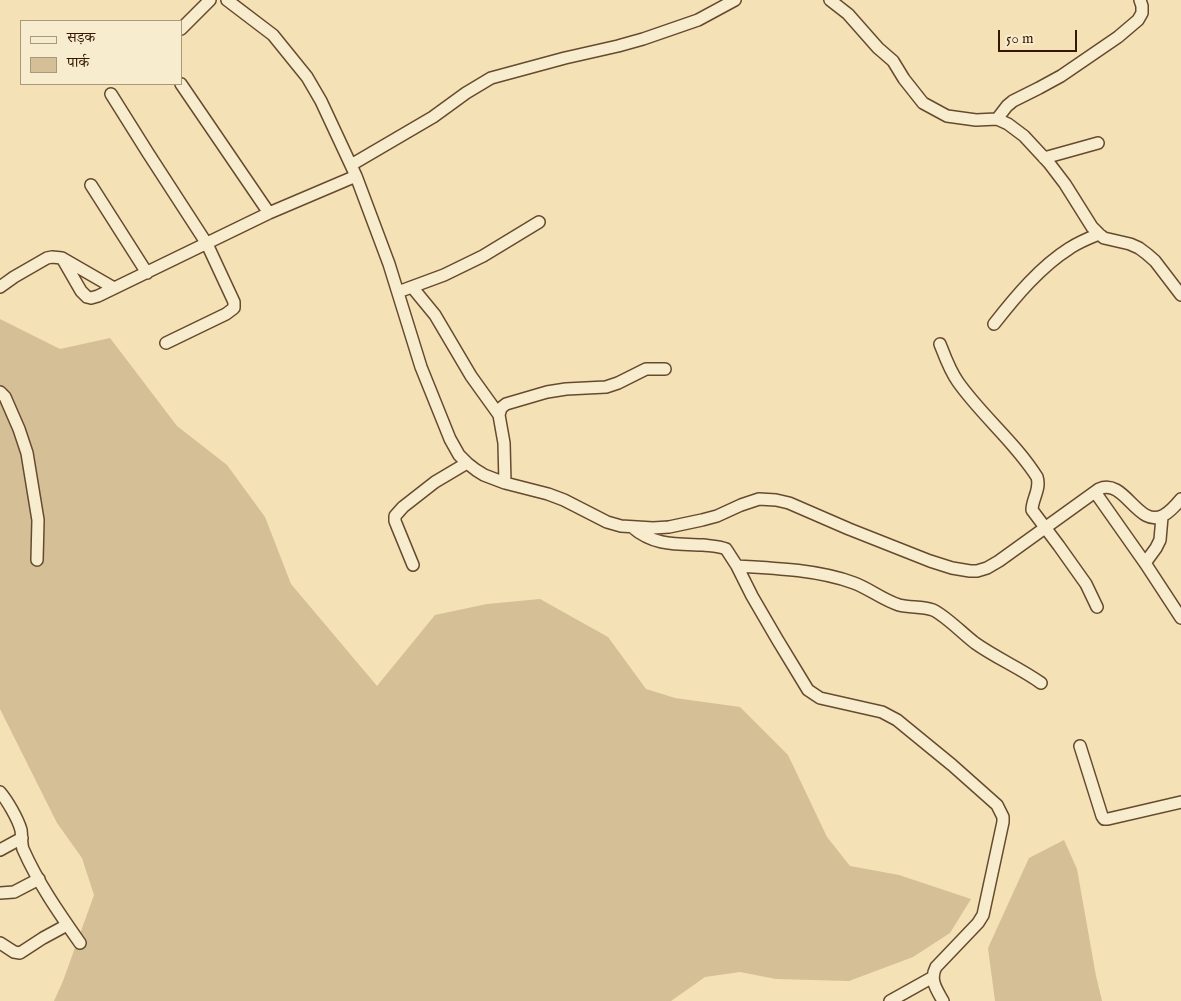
<!DOCTYPE html>
<meta charset="utf-8">
<style>
body{margin:0}
#map{position:relative;width:1181px;height:1001px;overflow:hidden;background:#f4e1b5;font-family:"IM FELL English","Noto Serif Devanagari",serif}
canvas{display:block}
.legend{position:absolute;left:20px;top:20px;width:162px;height:65px;box-sizing:border-box;background:#f8eccf;border:1px solid #aa977d;margin:0;padding:6px 9px;list-style:none;font-size:15px;color:#361701}
.legend li{display:flex;align-items:center;gap:10px;height:25px}
.legend b{width:25px;border:1px solid #aa977d}
.scale{position:absolute;left:998px;top:30px;width:79px;height:22px;box-sizing:border-box;border:2px solid #361701;border-top:0;padding-left:6px;font-size:15px;line-height:18px;white-space:nowrap;color:#361701;-webkit-text-stroke:4px #f8eccf;paint-order:stroke}
</style>
<div id="map">
<canvas width="1181" height="1001"></canvas>
<ul class="legend">
<li><b style="height:6px;background:#f8eccf"></b>सड़क</li>
<li><b style="height:14px;background:#d4bf96"></b>पार्क</li>
</ul>
<div class="scale">50 m</div>
</div>
<script>
const c = document.querySelector('canvas').getContext('2d');
c.lineJoin = 'round';
function fillPath(path, color) {
  c.fillStyle = color;
  c.fill(path, 'evenodd');
}
function stroke(path, color, width, dash) {
  c.strokeStyle = color;
  c.lineWidth = width;
  c.lineCap = dash ? 'butt' : 'round';
  c.setLineDash(dash || []);
  c.stroke(path);
}
fillPath(new Path2D(`
 M0,319L60,349L110,338L177,426L227,465L265,517L291,584L377,686L435,615L487,604L540,599L608,637L646,689L675,698L740,707L788,755L827,837L850,866L899,875L971,899L950,933L913,957L849,981L776,979L740,972L705,977L671,1001H54L63,981L94,895L82,858L57,823L0,709Z
 M1064,840L1077,869L1096,976L1102,1001H995L988,948L1029,858Z`), '#d4bf96');
const minor = new Path2D(`
 M227,0L273,35L307,77L321,101L356,176L389,264L421,367L450,439L459,455L467,463L476,470L484,475L505,483L548,494L564,500L607,522L621,526L653,528L669,527L702,520L717,516L741,505L759,499L776,500L789,503L849,529L930,561L952,568L970,571H977L987,568L999,561L1099,489C1125,477 1138,530 1164,515C1171,511 1176,505 1181,499
 M830,0L848,14L878,48L893,61L904,79L923,103L947,116L976,120L997,119L1008,124L1024,136L1049,163L1065,184L1092,227L1099,234L1104,238L1130,244L1139,248L1147,254L1155,261L1181,295
 M181,29L210,0
 M181,84L269,213
 M111,94L148,153L207,244L234,302V308L226,314L166,343
 M997,119L1007,106L1013,101L1039,88L1061,76L1118,37L1138,20L1142,13V6L1140,0
 M1044,158L1098,143
 M351,165L433,117L466,93L491,78L565,58L618,46L643,39L698,20L735,0
 M91,185L147,273
 M62,258L114,288
 M0,287L14,277L47,258L52,257L62,258L81,291L87,297L91,298L98,296L269,213L356,176
 M412,287L435,315L471,376L499,415
 M398,292L444,275L483,256L539,222
 M994,324C1016,296 1040,267 1070,248C1079,242 1089,238 1099,234
 M940,344C945,357 950,371 958,382C982,416 1015,442 1037,477C1041,489 1032,499 1032,510L1059,546L1086,584L1097,607
 M0,392L5,397L19,429L27,453L38,520L37,560
 M505,483L504,443L499,415L501,408L506,404L547,392L566,389L606,387L618,383L646,369H665
 M1095,492L1145,563L1181,618
 M632,527C654,546 676,544 703,545C711,546 719,546 726,549L737,566L752,596L777,639L808,690L820,698L882,712L897,720L952,765L997,805L1003,817V822L983,915L978,923L936,967C929,980 937,990 943,1001
 M1145,563L1156,548L1160,540L1162,517
 M413,565L397,526L395,521V516L403,507L435,482L467,463
 M737,566C775,568 819,570 854,583C870,589 883,600 899,605C910,608 922,606 933,610C946,616 963,634 975,643C996,658 1020,668 1041,683
 M1080,746L1102,816L1104,819H1108L1181,802
 M0,792C7,800 18,819 21,830C22,836 21,843 23,849C38,883 59,913 80,943
 M0,850L22,838
 M0,893L14,892L39,879
 M0,943L14,952L20,953L43,938L67,925
 M890,1001L933,977`);
stroke(minor, '#664a2e', 14);
stroke(minor, '#f8eccf', 11);
</script>
